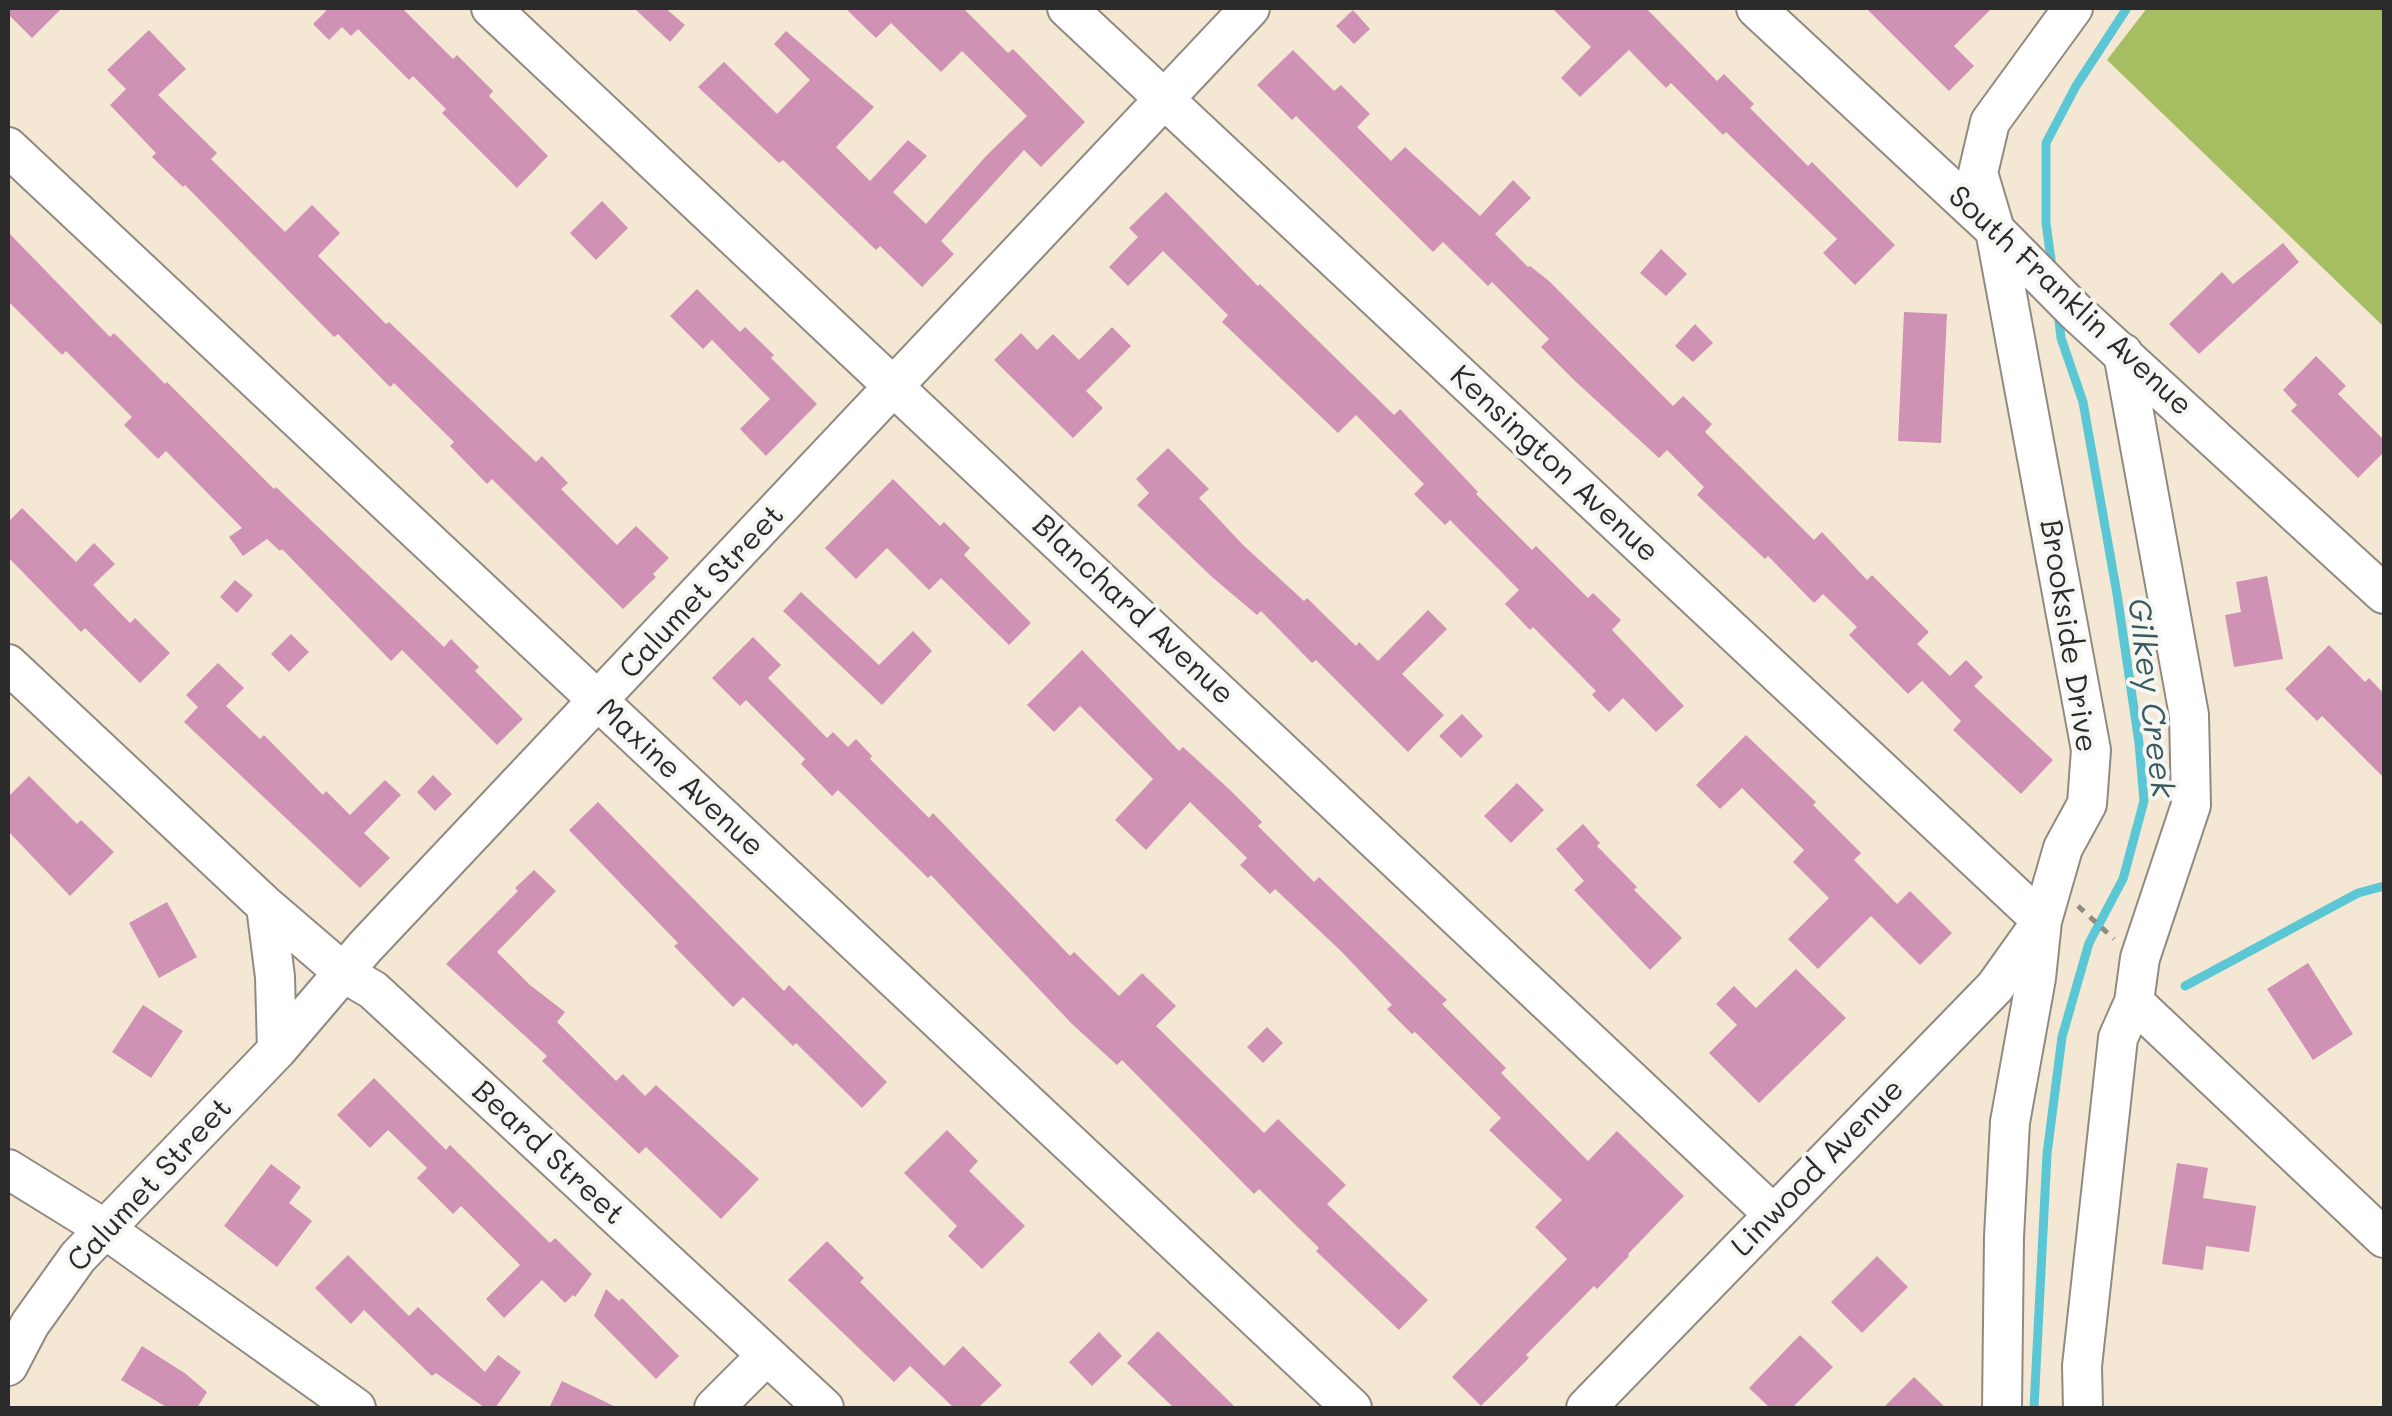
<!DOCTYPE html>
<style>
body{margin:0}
#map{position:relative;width:2392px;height:1416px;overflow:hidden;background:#f4e8d5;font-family:Mali,sans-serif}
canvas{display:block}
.frame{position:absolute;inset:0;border:10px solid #2b2b2b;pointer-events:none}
</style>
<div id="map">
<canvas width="2392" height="1416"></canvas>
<div class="frame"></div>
</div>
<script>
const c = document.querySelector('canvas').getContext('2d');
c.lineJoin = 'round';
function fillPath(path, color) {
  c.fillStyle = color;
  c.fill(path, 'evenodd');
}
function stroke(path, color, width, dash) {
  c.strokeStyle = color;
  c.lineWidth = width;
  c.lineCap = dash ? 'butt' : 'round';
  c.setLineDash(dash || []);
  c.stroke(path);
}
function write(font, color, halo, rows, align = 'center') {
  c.font = font + ' Mali,sans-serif';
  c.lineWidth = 8;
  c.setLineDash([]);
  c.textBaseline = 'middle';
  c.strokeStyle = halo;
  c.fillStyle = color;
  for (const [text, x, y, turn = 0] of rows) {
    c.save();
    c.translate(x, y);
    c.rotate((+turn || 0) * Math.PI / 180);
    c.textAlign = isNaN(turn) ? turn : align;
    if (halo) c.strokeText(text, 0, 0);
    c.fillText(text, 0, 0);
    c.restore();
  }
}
fillPath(new Path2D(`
 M2147,8H2384V327L2107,60Z`), '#a6bd62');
stroke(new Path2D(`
 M2052,267L2046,223V143L2076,86L2127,8
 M2185,986L2358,893L2384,886
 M2034,1408L2047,1154L2062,1037L2089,943L2123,879L2144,801L2139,743L2117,594L2083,402L2061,338L2058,312`), '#5bc7d4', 9);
fillPath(new Path2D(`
 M8,8H62L32,38L8,14Z
 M322,8H402L453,59L457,55L493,91L489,96L548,156L517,188L442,113L446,109L413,76L409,80L358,29L351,36L342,27L329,40L313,24L326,11Z
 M634,8H665L685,25L670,42Z
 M845,8H963L1008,53L1013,49L1085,122L1041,167L1024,150L941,241L954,254L922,287L880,246L876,250L783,160L779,163L698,87L724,62L777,114L810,80L774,44L786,31L874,107L836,147L870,181L908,140L927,156L893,192L926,224L986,156L1027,116L962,51L941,72L891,23L876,38Z
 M1552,8H1646L1717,81L1724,74L1754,104L1750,108L1808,166L1812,162L1895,245L1855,285L1823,253L1837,239L1726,132L1723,135L1671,83L1666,88L1629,50L1580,97L1561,78L1591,47Z
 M1866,8H1992L1954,46L1974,66L1949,91Z
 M1353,10L1370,29L1354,44L1336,26Z
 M149,30L186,69L158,95L217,153L211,159L285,232L312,205L340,233L318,256L386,324L389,322L536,462L542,456L568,483L561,489L617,545L636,526L669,558L653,574L656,577L623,609L492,479L487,484L450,446L454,442L394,383L390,387L338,334L334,337L185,185L183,187L152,157L156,153L110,105L126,89L107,70Z
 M1293,50L1334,91L1341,85L1370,114L1357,127L1391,161L1405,147L1480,216L1513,180L1531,198L1495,234L1528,267L1530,266L1549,281L1673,406L1683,396L1712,424L1705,432L1814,540L1822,532L1867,580L1872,575L1929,632L1917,644L1950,676L1966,660L1983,677L1974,686L2053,760L2021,794L1953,730L1961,721L1922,681L1908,694L1849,635L1857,627L1823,594L1814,603L1768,556L1765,559L1697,495L1704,487L1667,450L1659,458L1575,381L1541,347L1549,339L1492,282L1488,286L1443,242L1433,252L1296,116L1292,120L1257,85Z
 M1166,192L1258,286L1260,284L1394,415L1400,409L1478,492L1476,494L1532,550L1536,546L1588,598L1593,593L1621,620L1612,630L1684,706L1656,732L1623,698L1609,712L1592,695L1596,691L1533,627L1530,630L1505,604L1519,590L1450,520L1445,525L1414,494L1424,484L1356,415L1338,433L1222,322L1228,315L1163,251L1128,286L1109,267L1138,237L1129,228Z
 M602,201L628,228L596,260L570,233Z
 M8,232L110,337L114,333L165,384L167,382L274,489L276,487L444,647L451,639L479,667L475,671L523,719L497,745L402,650L391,661L282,549L280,551L267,539L243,556L229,537L242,528L166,451L158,459L124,425L132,417L66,351L62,355L8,301Z
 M2283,243L2299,262L2199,354L2169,324L2222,272L2233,284Z
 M1661,249L1687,274L1666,296L1640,273Z
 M697,289L740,332L745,327L774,355L771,358L817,404L766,456L740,429L770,399L712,340L703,349L670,316Z
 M1904,312L1947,314L1941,443L1898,441Z
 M1695,324L1713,343L1693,362L1675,346Z
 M1112,327L1131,346L1086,391L1103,408L1073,438L994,360L1021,333L1037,350L1053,334L1079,360Z
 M2316,356L2346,386L2338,394L2384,440V452L2358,478L2291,411L2297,405L2283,390Z
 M1168,448L1209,489L1199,498L1243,545L1304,601L1307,598L1356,646L1359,642L1378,661L1428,610L1447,629L1402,674L1444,715L1408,752L1316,660L1312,663L1261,611L1257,615L1212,577L1137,505L1149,493L1136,479Z
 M893,479L940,526L944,522L970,548L964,555L1031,623L1009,645L941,578L929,590L887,548L856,579L825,548Z
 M22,508L76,562L94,543L115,564L93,585L130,623L135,618L170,653L140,683L85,628L81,632L8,557V522Z
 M2267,576L2283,659L2234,667L2225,615L2241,612L2236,582Z
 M235,580L253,595L237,613L220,597Z
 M801,592L879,665L913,631L932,651L882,705L783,611Z
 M291,634L309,652L289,672L271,654Z
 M753,637L781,665L768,678L827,738L833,732L848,747L856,739L872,756L870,759L929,818L933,813L1070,956L1074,952L1119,996L1142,973L1176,1006L1156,1026L1264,1133L1278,1119L1346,1185L1327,1204L1428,1300L1399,1330L1316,1251L1319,1248L1259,1189L1254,1194L1122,1060L1117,1065L1072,1024L931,875L928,878L838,790L832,796L801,764L805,759L746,700L740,706L712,678Z
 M2329,645L2365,682L2369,678L2384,694V778L2322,716L2317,721L2285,689Z
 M1082,650L1179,751L1183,747L1230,790L1262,822L1258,826L1314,882L1319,877L1447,1000L1442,1004L1506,1068L1501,1073L1588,1161L1617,1131L1684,1196L1628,1254L1629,1256L1597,1289L1594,1286L1526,1355L1529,1358L1481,1406L1452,1377L1567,1259L1535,1227L1562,1200L1489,1130L1501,1118L1415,1032L1412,1034L1387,1009L1392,1005L1342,952L1275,889L1270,894L1240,865L1247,858L1190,802L1146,850L1115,820L1153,779L1080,706L1054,732L1027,705Z
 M218,663L244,688L226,706L260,739L264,735L323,795L326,791L350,815L385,780L401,795L364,833L390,858L360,888L184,722L198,707L186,695Z
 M1462,714L1483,736L1461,758L1439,736Z
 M1746,735L1816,802L1813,805L1861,853L1854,860L1897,904L1910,891L1952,933L1920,965L1871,916L1818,969L1788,939L1829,898L1793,862L1804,850L1742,788L1720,809L1696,785Z
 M433,775L452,794L435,811L417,792Z
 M29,776L77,824L81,820L114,852L70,896L8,831V797Z
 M1517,783L1544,810L1511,843L1484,816Z
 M598,802L784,991L789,985L887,1082L862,1108L796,1043L793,1046L743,997L733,1007L674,946L678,943L569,830Z
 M1583,824L1600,843L1597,846L1637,887L1634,890L1682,938L1650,970L1574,890L1584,881L1556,849Z
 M534,870L556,891L497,952L530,985L565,1012L557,1022L616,1081L623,1074L645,1096L656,1085L759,1179L721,1219L646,1147L639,1154L542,1061L547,1056L446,964L518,891L515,888Z
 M167,902L197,957L159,978L129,923Z
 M2308,963L2353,1034L2313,1060L2267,989Z
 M1796,969L1846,1018L1759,1103L1709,1053L1737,1025L1716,1004L1734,986L1756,1008Z
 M143,1005L183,1031L151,1078L112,1052Z
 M1267,1027L1283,1043L1263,1063L1247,1047Z
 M374,1078L446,1150L450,1145L550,1243L555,1238L592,1274L575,1297L573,1295L565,1303L542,1280L504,1318L486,1299L520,1265L461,1206L453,1214L417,1178L427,1168L388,1130L370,1148L337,1115Z
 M947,1130L978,1161L969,1171L1025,1226L982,1269L948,1236L957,1226L904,1173Z
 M2177,1163L2208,1168L2203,1198L2256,1206L2249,1252L2206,1246L2203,1270L2162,1264Z
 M271,1164L301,1187L289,1203L312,1221L277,1267L224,1226Z
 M827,1241L864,1278L860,1282L944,1366L963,1346L1002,1385L978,1408H954L910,1366L894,1382L788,1280Z
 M348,1255L409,1316L418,1307L485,1372L498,1355L521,1372L495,1408H485L436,1373L432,1376L364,1310L351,1324L315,1288Z
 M1877,1256L1908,1287L1862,1333L1831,1302Z
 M606,1289L619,1301L622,1298L679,1356L656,1379L594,1316Z
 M1158,1331L1236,1408H1174L1127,1363Z
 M1099,1332L1122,1356L1092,1386L1069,1362Z
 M1800,1335L1833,1367L1792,1408H1770L1749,1388Z
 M142,1346L186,1374L207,1392L197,1408H168L121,1380Z
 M1914,1377L1946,1408H1883Z
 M562,1381L618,1408H549Z`), '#cf92b4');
const minor = new Path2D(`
 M491,8L1773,1214
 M1067,8L2042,921L1995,987L1586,1408
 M1756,8L1995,230L2075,311L2384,594
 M8,147L1352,1408
 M8,664L266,906L344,973L373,990L824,1408
 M266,906L275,977L277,1050
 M2134,1002L2384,1238
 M8,1169L105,1229L356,1408
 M8,1366L30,1324L78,1257L277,1050L365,947L1250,8
 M714,1408L767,1355
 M2002,1408L2004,1237L2010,1122L2036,978L2042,921L2063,848L2087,804L2091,750L1995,230L1978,173L1990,122L2073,8
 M2083,1408L2082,1366L2118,1038L2134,1002L2140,958L2191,805L2189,715L2123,353`);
stroke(minor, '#908a80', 42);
stroke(new Path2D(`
 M2078,906L2114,939`), '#908a80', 5, [8, 8]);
stroke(minor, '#fff', 38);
write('30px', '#2b2b2b', '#f6f6f2', [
 ["South Franklin Avenue",2070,301,43],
 ["Kensington Avenue",1554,464,43],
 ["Calumet Street",702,592,-47],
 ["Blanchard Avenue",1133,610,43],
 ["Brookside Drive",2068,636,81],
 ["Maxine Avenue",680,778,43],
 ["Beard Street",548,1153,43],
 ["Linwood Avenue",1818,1168,-46],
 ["Calumet Street",150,1185,-47]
]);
write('italic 32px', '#395a5e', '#f6f6f2', [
 ["Gilkey Creek",2150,698,83]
]);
</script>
